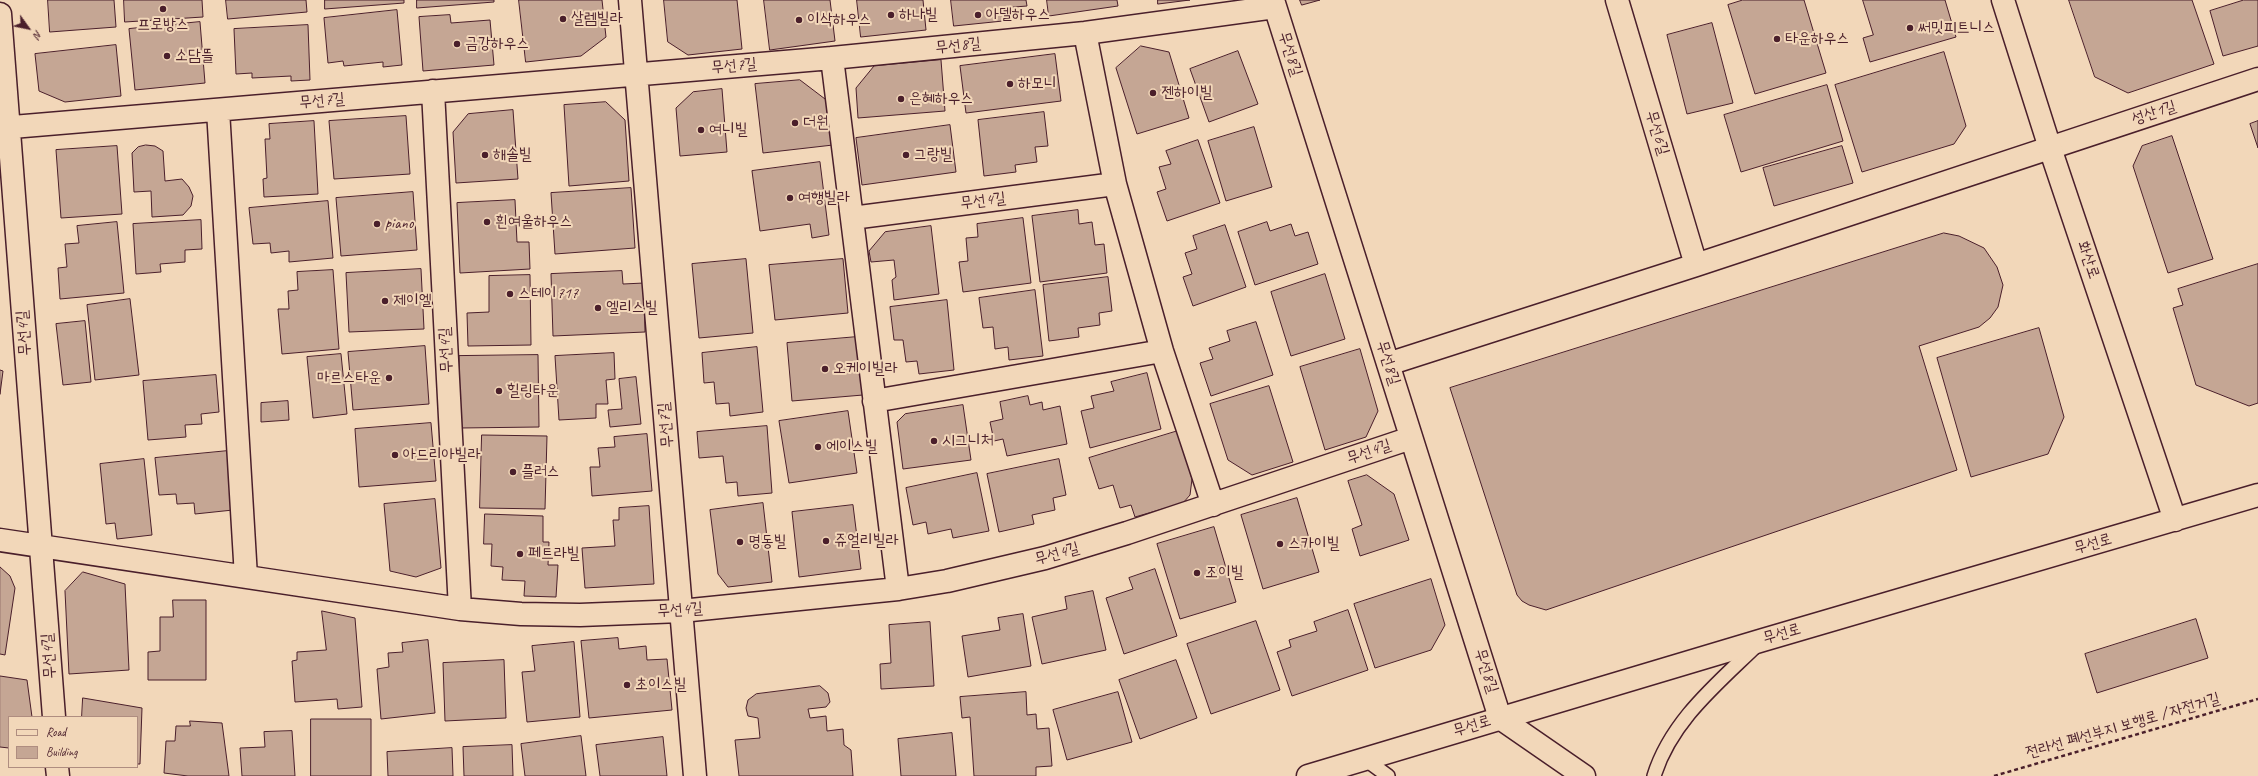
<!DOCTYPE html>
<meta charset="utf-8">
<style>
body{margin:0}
#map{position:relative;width:2258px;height:776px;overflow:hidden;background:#f2d7b9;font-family:Caveat,sans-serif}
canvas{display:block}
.legend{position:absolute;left:8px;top:716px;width:130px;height:52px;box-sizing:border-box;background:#f2d7b9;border:1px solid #af8d80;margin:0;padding:5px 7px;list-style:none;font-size:12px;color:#4a1f2b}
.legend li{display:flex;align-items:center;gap:8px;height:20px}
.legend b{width:20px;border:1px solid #af8d80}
.north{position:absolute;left:8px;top:8px;width:40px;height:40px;-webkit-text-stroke:3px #f2d7b9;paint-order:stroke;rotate:123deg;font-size:11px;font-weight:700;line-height:16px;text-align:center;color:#4a1f2b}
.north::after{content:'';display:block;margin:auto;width:14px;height:18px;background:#4a1f2b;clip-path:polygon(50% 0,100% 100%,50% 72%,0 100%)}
</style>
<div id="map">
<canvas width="2258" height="776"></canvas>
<ul class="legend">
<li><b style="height:5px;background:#f2d7b9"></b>Road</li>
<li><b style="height:11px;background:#c5a694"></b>Building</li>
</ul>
<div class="north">N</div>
</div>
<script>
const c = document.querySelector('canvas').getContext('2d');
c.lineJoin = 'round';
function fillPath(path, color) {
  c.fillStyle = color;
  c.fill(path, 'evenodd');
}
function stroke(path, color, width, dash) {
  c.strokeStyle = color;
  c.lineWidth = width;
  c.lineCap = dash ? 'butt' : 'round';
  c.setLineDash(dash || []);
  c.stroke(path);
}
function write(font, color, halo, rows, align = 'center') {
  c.font = font + ' Caveat,"Poor Story",sans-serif';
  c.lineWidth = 4;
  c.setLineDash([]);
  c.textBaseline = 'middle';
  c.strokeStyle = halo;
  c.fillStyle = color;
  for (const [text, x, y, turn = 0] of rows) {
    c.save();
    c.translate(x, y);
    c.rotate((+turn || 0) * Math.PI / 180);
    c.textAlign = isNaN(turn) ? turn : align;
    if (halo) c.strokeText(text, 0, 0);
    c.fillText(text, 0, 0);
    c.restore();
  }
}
const building = new Path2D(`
 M48,0H114L116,27L50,32Z
 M124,0H202L203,17L125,22Z
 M226,0H306L307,12L228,19Z
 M325,0H404V3L325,9Z
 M417,0H494V2L417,8Z
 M519,0H602L606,37L581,56L526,62Z
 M664,0H737L742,49L688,55L668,42Z
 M764,0H830L835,41L770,50Z
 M857,0H923L926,30L861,37Z
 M951,0H1026L1027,6L1002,8L1003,21L954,26Z
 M1047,0H1117L1118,6L1049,16Z
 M1158,0H1190L1158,4Z
 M1300,0H1320L1302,5Z
 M1743,0H1804L1826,73L1755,94L1728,5Z
 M1863,0H1945L1956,37L1870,62L1863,38L1873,35Z
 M2069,0H2192L2214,64L2128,93L2095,77Z
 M2244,0H2258V46L2223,56L2210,11Z
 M397,10L402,65L383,67V62L344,66L343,61L328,63L324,18Z
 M450,15L451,23L490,20L494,65L423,71L419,17Z
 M200,22L205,83L135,90L129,29Z
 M1712,23L1733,103L1687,114L1667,35Z
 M308,25L310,80L291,81V76L252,78V73L236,74L234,29Z
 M116,45L121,96L65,102L39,91L35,54Z
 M1141,46L1169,52L1189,118L1137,134L1116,68Z
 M1238,51L1258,104L1209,122L1190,69Z
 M1944,52L1966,126L1954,144L1862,172L1835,85Z
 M1055,54L1061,101L966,113L960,66Z
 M941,60L945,111L858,118L856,88L874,66Z
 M800,80L829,102L833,145L763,153L755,84Z
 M1827,85L1843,141L1741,172L1724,115Z
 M722,89L727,152L680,156L676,108L693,92Z
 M606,102L625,120L629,181L569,186L564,105Z
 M513,110L518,179L456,183L453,132L468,114Z
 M1044,112L1048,146L1035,147L1037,162L1015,165L1016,172L984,176L978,120Z
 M406,116L410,174L334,179L329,121Z
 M314,121L318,194L264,197L263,179L267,178L265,139H270L269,124Z
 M2258,121V148L2250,124Z
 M950,125L956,172L862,185L856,138Z
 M1254,127L1272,187L1226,201L1208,141Z
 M2172,136L2213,259L2168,273L2133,166L2142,146Z
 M1198,140L1220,203L1167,221L1157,192L1166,189L1159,167L1171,164L1166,151Z
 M146,145L155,146L163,151L165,181L182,179L189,187L193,196L191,206L183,215L152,217L151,191L134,192L132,153L138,147Z
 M117,146L122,214L61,218L56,150Z
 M1842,146L1853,183L1774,206L1763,168Z
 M820,162L829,235L812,238L810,224L760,231L752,171Z
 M631,188L635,248L555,254L551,193Z
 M413,192L417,250L341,256L336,198Z
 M515,200L517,242H529L530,269L460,273L457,203Z
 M328,201L333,258L289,262V251L271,253L270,243L253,244L249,208Z
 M1078,210L1079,224L1092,222L1095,245L1104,244L1107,273L1040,282L1032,216Z
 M1023,218L1031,283L963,292L959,262L968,261L966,238L978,237L977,224Z
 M201,220L202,249L185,250V262L160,264L161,272L136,274L133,224Z
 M117,222L124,293L60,299L58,268L67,267L65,244L79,243L77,226Z
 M1267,222L1270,231L1291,224L1295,236L1308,232L1318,264L1255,285L1238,232Z
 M1225,225L1246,287L1193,306L1183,277L1192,274L1185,253L1197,249L1193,236Z
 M931,226L939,294L894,300L892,280L896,277L894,260L871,262L869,251L885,232Z
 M1944,233L1959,236L1984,248L1997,267L2003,285L1998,307L1990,318L1979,327L1919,346L1957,470L1546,610L1529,605L1522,601L1517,595L1450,388Z
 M746,259L753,333L699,338L692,264Z
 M843,259L848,313L775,320L769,265Z
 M2258,264V403L2249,406L2196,385L2173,308L2183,305L2178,289Z
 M421,269L424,329L349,332L346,273Z
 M333,270L339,349L282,354L278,309H289L288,291L298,290L297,272Z
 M622,271L623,284L644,283L645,332L553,336L551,274Z
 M1325,274L1345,339L1291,356L1271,292Z
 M530,275L531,345L468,346L467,313L489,312V276Z
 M1108,277L1112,311L1099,313L1100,325L1078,328L1079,337L1049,341L1043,285Z
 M1035,290L1043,356L1009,360L1008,347L995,349L993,327L983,328L979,298Z
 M130,299L139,375L95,380L87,305Z
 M947,300L954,370L919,374L917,361L906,362L903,340H894L890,307Z
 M85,321L91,382L63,385L56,324Z
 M1256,322L1273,375L1211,396L1200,363L1213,359L1209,348L1230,341L1227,331Z
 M2039,328L2064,417L2048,454L1971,477L1937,358Z
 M857,337L863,395L792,401L787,343Z
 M425,346L429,404L353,410L348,352Z
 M757,347L763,412L730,416L729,403L716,404L714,382L704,383L702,353Z
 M1360,349L1378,411L1366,437L1325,450L1300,367Z
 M614,353L615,379L606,380L608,404H596V418L559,420L555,356Z
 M341,354L347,414L313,418L307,357Z
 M538,355L539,427L460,428L459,356Z
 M0,370L3,371L0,394Z
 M1147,373L1161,429L1090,448L1081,411L1094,408L1091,396L1114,391L1111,382Z
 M216,375L219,412L201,414L202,424L185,425L186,437L148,440L143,381Z
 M636,377L641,424L610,427L608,410L622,409L619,379Z
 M1269,386L1293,462L1252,475L1228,460L1210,404Z
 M1028,396L1030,405L1042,402L1043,410L1060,406L1067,444L1007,456L1003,439L994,441L990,422L1003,419L1000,402Z
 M288,401L289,420L261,422V403Z
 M963,405L971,460L903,469L897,422L905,414Z
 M848,411L857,473L789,483L779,421Z
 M431,423L436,481L359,487L355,429Z
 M767,426L772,493L738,496L737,482L726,483L723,456L699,458L697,432Z
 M1178,431L1192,479L1190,495L1183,503L1135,517L1131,505L1120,508L1113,485L1099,489L1089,458Z
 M647,434L652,491L592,496L590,467H600L598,448L615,447L614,437Z
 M482,435L547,436L545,509L480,508Z
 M228,451L233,510L195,514L194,503L177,504L176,494L159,495L155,458Z
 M144,459L152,535L117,539L115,523L106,524L100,464Z
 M1059,459L1066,495L1053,498L1055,510L1032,515L1034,524L999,532L987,474Z
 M977,473L989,531L953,538L951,529L928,534L926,522L913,525L906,488Z
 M1367,475L1394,494L1409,540L1360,556L1352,529L1362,525L1348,481Z
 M1297,498L1319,572L1263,589L1241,515Z
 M435,499L441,568L416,577L390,571L384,504Z
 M763,503L772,582L728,587L718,574L710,510Z
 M853,505L861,569L799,577L792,512Z
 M649,506L654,584L585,588L582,548L615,546L613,520H619V508Z
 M485,514L543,516V542H549L548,565H558L556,597L524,596L525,581L502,580L503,567L491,566L492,544H484Z
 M1214,527L1236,602L1180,619L1157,544Z
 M0,567L10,576L15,588L5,655L0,654Z
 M1155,569L1177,636L1124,654L1106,598L1133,589L1129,578Z
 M83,572L125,584L129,670L69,674L65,591Z
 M1431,579L1445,625L1431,650L1375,668L1354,604Z
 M1093,591L1106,650L1042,664L1032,617L1067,609L1065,597Z
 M173,600H206V680H148V652L160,651V617H173Z
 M1348,610L1368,670L1292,696L1277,652L1291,647L1289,640L1317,631L1314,622Z
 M322,611L355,618L362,707L338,709L337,699L295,702L292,661L297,660V652L326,650Z
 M1023,614L1031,666L968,677L962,636L1000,630L998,618Z
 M2196,619L2208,658L2097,693L2085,654Z
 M1256,621L1280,690L1211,714L1187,644Z
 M930,622L934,686L881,689L880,664L891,663L889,625Z
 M618,638L619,649L646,646L647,660L667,659L672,710L589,718L581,641Z
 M428,640L435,713L381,719L377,669L389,667L388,653L403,652L402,643Z
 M574,642L580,717L527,722L522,672L535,671L532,646Z
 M504,660L506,718L445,721L443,663Z
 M1176,660L1197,718L1140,739L1119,680Z
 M0,676L27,680L32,717H9V748L0,747Z
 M820,686L828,693L830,702L826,707L808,709L810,718L826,716L827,731L843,729L844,745L851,750L853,776H739L735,740L760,738L758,718L748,716L746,708L748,700L756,694Z
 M1026,692L1027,715L1036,714L1037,729L1049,728L1052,766L1036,767V776H974L970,717L962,718L960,697Z
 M1118,692L1132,742L1067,760L1053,710Z
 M83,698L142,708L140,764H137V717H82Z
 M311,719H371V776H311Z
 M190,721L222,723L229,776H188L164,773L166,741H175L176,726H190Z
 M292,731L295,776H242L240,748L265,747L264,732Z
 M952,733L956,776H901L898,739Z
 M581,736L586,776H525L521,744Z
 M663,737L667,776H600L596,745Z
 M512,745L513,776H464L463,747Z
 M452,748L453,776H388L387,752Z`);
fillPath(building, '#c5a694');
stroke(building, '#4a1f2b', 1);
const service = new Path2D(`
 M1365,759L1388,776
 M1654,776C1671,721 1717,684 1757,645`);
const minor = new Path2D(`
 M630,0L695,776
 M1273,0L1500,718L1584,776
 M1617,0L1696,265
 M0,14L54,717
 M1085,33L1115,184L1162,351L1213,505
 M832,58L898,589
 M433,91L460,609
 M218,110L246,577
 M0,128L832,58L1085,33L1275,7
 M852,218L1115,184
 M1388,364L1696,265L2258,79
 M874,401L1162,351
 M0,540L460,609L521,614L580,615L681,611L898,589L947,581L1045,558L1127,533L1411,438
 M57,767L58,776`);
const tertiary = new Path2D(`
 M2003,0L2050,148L2175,520
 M1308,776L1763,640L2258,495`);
stroke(service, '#4a1f2b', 16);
stroke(minor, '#4a1f2b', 25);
stroke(tertiary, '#4a1f2b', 25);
stroke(new Path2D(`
 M1994,776L2258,699`), '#4a1f2b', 2.5, [4, 3]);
stroke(service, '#f2d7b9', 13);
stroke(minor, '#f2d7b9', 22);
stroke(tertiary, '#f2d7b9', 22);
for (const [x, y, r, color] of [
 [163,9,4,"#4a1f2b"],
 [891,15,4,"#4a1f2b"],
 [978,15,4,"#4a1f2b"],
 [563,19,4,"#4a1f2b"],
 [799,20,4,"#4a1f2b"],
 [1910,28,4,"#4a1f2b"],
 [1777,39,4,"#4a1f2b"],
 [457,44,4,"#4a1f2b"],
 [167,56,4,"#4a1f2b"],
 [1010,84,4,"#4a1f2b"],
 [1153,93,4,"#4a1f2b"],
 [901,99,4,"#4a1f2b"],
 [795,123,4,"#4a1f2b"],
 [701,130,4,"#4a1f2b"],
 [485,155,4,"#4a1f2b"],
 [906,155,4,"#4a1f2b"],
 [790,198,4,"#4a1f2b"],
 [487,222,4,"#4a1f2b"],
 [377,224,4,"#4a1f2b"],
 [510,294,4,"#4a1f2b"],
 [385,301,4,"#4a1f2b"],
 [598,308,4,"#4a1f2b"],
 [825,369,4,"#4a1f2b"],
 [389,378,4,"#4a1f2b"],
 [499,391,4,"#4a1f2b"],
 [934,441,4,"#4a1f2b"],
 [818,447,4,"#4a1f2b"],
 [395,455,4,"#4a1f2b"],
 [513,472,4,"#4a1f2b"],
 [826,541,4,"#4a1f2b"],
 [740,542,4,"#4a1f2b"],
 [1280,544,4,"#4a1f2b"],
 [520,554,4,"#4a1f2b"],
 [1197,573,4,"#4a1f2b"],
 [627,685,4,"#4a1f2b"]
]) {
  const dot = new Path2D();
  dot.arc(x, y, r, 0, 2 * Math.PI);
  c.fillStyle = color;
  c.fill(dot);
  stroke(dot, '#f2d7b9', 1.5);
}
write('16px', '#4a1f2b', '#f2d7b9', [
 ["하나빌",899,15],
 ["아델하우스",986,15],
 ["살렘빌라",571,19],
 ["이삭하우스",807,20],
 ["프로방스",163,25,"center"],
 ["써밋피트니스",1918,28],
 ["타운하우스",1785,39],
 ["금강하우스",465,44],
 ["소담뜰",175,56],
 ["하모니",1018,84],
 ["젠하이빌",1161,93],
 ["은혜하우스",909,99],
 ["더원",803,123],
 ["여니빌",709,130],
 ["해솔빌",493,155],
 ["그랑빌",914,155],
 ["여행빌라",798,198],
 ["흰여울하우스",495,222],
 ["piano",385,224],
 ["스테이717",518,294],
 ["제이엘",393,301],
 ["엘리스빌",606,308],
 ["오케이빌라",833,369],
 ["마르스타운",381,378,"right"],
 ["힐링타운",507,391],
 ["시그니처",942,441],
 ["에이스빌",826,447],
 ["아드리아빌라",403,455],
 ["플러스",521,472],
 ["쥬얼리빌라",834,541],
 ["명동빌",748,542],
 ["스카이빌",1288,544],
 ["페트라빌",528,554],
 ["조이빌",1205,573],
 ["초이스빌",635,685]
], 'left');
write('16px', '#4a1f2b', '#f2d7b9', [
 ["무선8길",958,46,-6],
 ["무선8길",1290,54,72],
 ["무선7길",734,66,-5],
 ["무선7길",322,101,-5],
 ["성산1길",2154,113,-18],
 ["무선6길",1657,133,73],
 ["무선4길",983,201,-7],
 ["화산로",2088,260,71],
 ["무선4길",24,333,-94],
 ["무선4길",446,350,-93],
 ["무선8길",1388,363,72],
 ["무선7길",666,425,-95],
 ["무선4길",1369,452,-19],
 ["무선로",2093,544,-16],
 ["무선4길",1057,554,-16],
 ["무선4길",680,610,-4],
 ["무선로",1782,634,-16],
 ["무선4길",49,656,-94],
 ["무선8길",1486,671,72],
 ["무선로",1472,726,-17],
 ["전라선 폐선부지 보행로 / 자전거길",2123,726,-16]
]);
</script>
